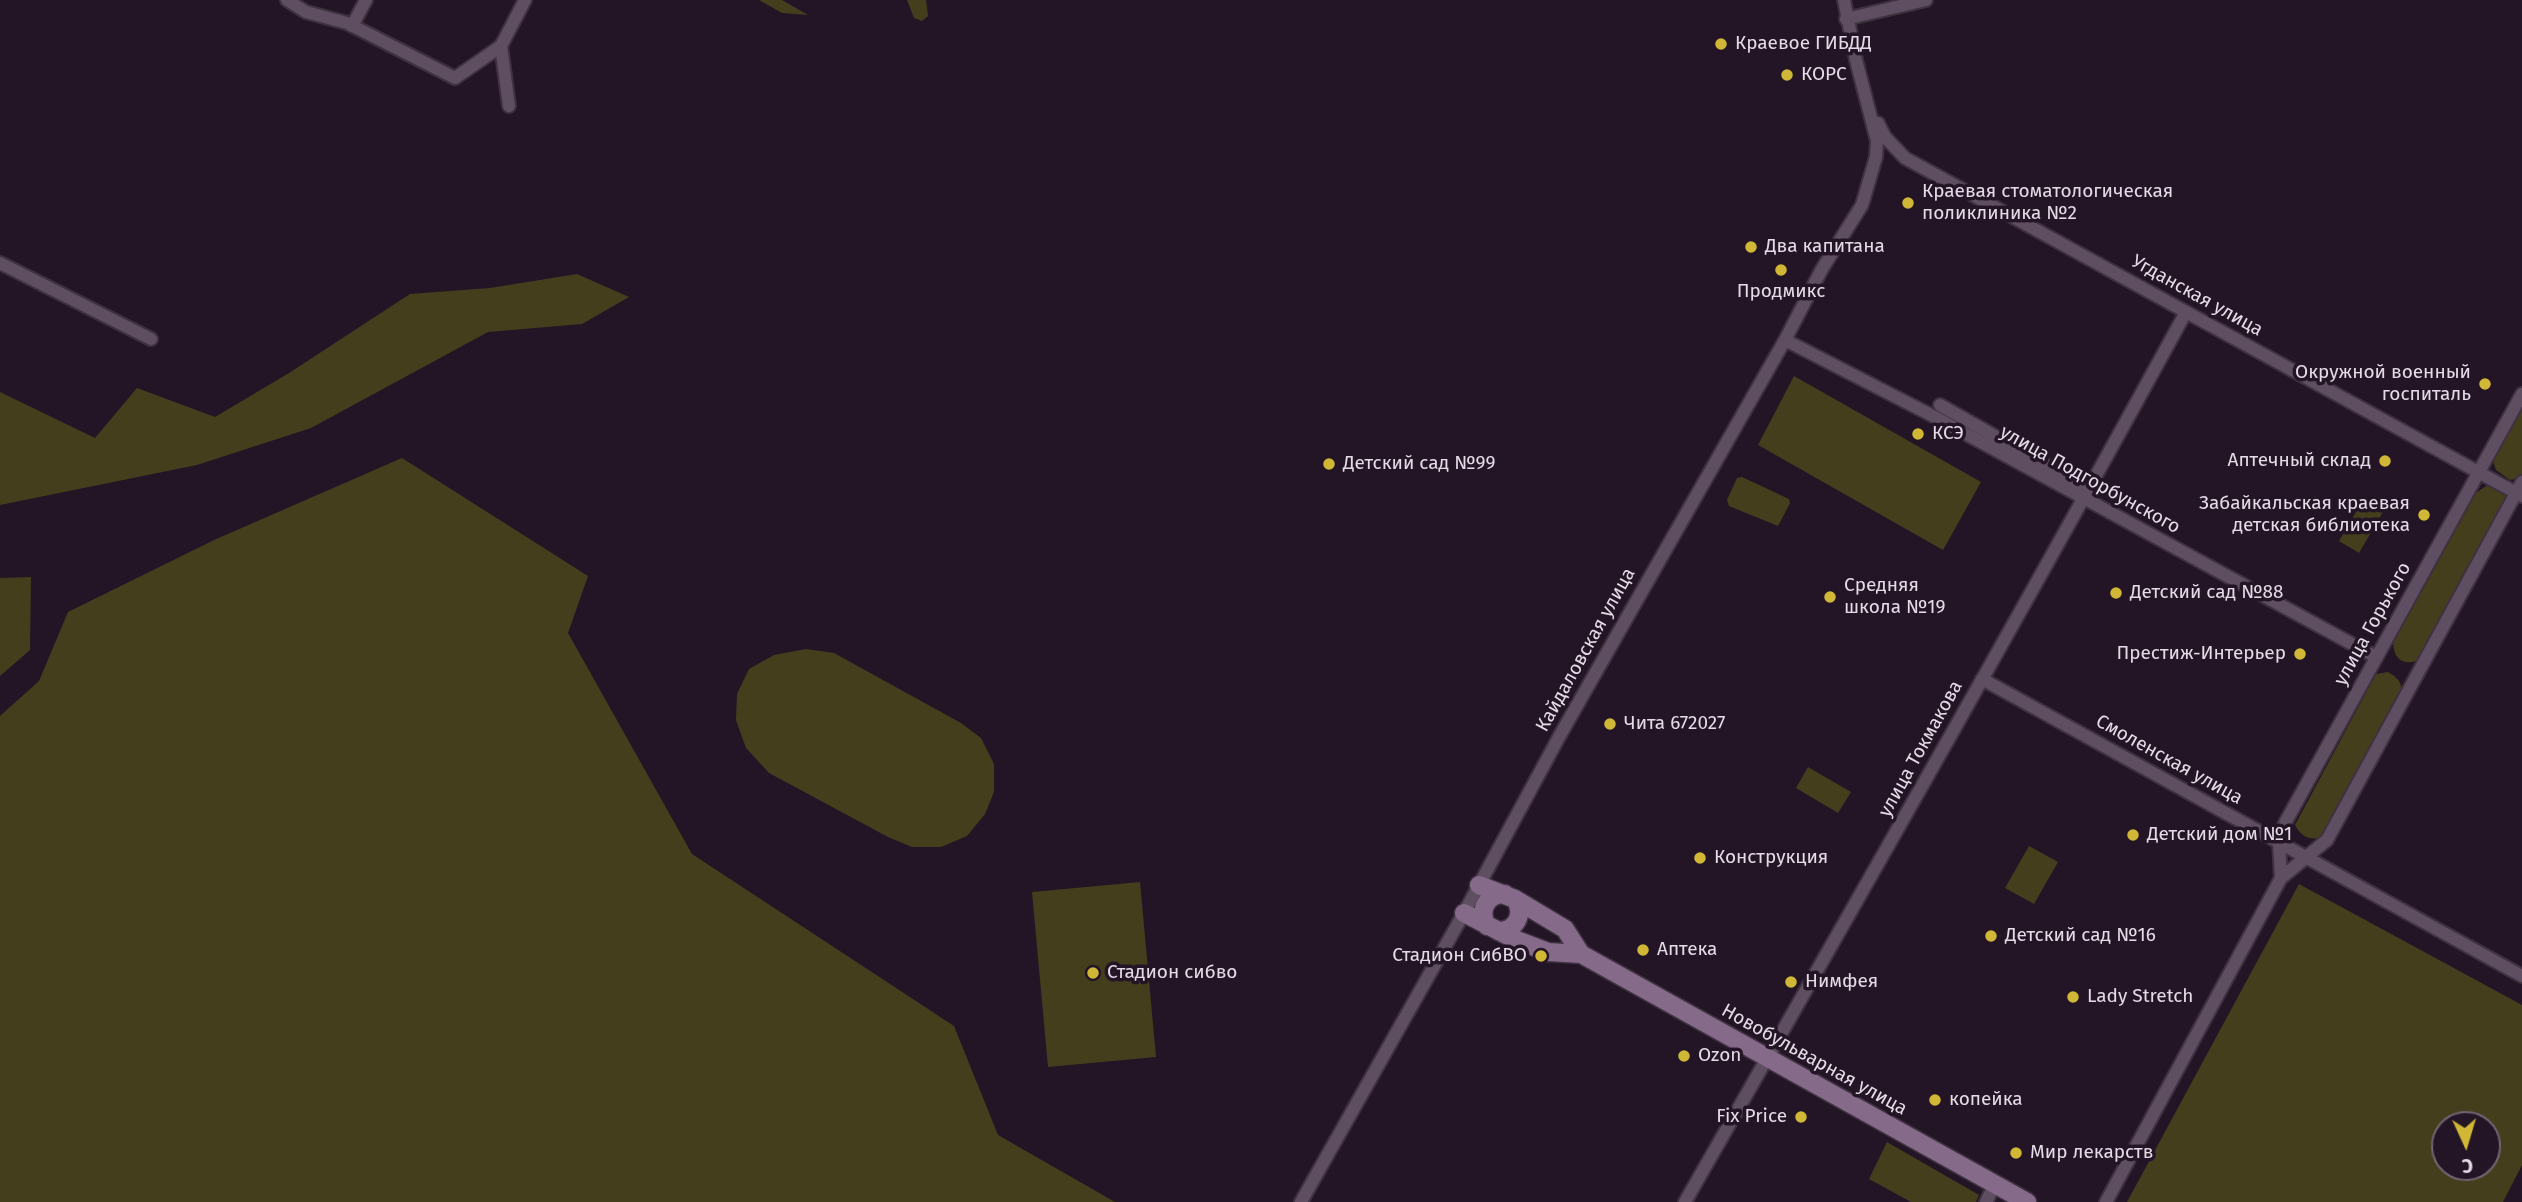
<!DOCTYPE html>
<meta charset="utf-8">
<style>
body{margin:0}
#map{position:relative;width:2522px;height:1202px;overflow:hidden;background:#231525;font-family:"Fira Sans",sans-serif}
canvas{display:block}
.north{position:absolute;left:2431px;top:1111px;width:70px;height:70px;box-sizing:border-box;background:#231525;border:2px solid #716473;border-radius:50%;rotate:176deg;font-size:19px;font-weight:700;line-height:28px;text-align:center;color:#e5dbe7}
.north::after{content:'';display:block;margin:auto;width:24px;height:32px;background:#d1b736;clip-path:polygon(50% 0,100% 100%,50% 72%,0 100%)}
</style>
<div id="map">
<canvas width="2522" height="1202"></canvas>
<div class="north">С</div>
</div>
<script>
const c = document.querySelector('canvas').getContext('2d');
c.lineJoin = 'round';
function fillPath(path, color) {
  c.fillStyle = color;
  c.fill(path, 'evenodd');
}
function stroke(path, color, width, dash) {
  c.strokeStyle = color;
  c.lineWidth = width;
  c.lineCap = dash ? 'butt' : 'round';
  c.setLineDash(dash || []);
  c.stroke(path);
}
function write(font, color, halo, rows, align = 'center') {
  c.font = font + ' "Fira Sans",sans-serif';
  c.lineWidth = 7;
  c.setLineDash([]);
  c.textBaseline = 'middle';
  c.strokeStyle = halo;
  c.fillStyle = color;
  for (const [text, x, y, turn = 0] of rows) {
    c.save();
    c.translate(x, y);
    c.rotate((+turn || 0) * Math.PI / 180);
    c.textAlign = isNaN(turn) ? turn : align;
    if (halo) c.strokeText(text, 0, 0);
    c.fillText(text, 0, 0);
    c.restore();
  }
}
fillPath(new Path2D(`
 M759,0H782L808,15L782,13Z
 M907,0H926L928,16L922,21L914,18Z
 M577,274L629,297L582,324L488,332L311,428L197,465L0,505V392L95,438L137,388L215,417L289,373L410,294L490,288Z
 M1794,376L1981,482L1943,550L1758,445Z
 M2522,409V474L2520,478L2510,480L2496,470L2493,461Z
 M402,458L588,576L568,633L692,854L954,1026L998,1135L1115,1202H0V716L39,681L68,612L214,540Z
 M1742,477L1789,499L1790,503L1778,526L1729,506L1727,500L1737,478Z
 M2486,486L2497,487L2506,496L2505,505L2419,660C2404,666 2394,660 2393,643L2476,493Z
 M2363,500L2383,512L2359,553L2339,541Z
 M31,577L30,650L0,676V578Z
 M806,649L834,653L961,723L981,738L994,764V792L985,814L967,836L941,847H912L888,837L769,773L746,748L736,720L737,694L749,669L774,655Z
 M2388,672C2397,677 2402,682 2402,693L2321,838C2308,840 2301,836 2295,825L2376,674Z
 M1808,767L1851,792L1838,813L1796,788Z
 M2029,846L2058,862L2034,904L2005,888Z
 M1140,882L1156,1057L1048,1067L1032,892Z
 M2299,884L2522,1005V1165L2503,1202H2127ZM2445,1125H2487V1167H2445Z
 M1887,1142L1979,1195L1976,1202H1911L1869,1179Z`), '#453e1d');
const street = new Path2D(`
 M287,0L306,12L347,23L455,78L501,46
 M1846,19L1926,0
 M352,26L366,0
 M509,106L501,46L525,0
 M1878,123L1885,137L1905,158L2522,496
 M0,263L151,339
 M1785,340L1933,416L2376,657
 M1940,405L2076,482L2084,499
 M1982,679L2522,976
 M2281,878L2279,842L2285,823L2522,394
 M1301,1202L1464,913L1559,737L1785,340L1822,269L1862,205L1876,157L1877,141L1856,60L1844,0
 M1685,1202C1854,906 2023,611 2186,312
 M1986,1202L1995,1184
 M2106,1202L2281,878L2327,840L2522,482`);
const secondary = new Path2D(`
 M1479,885L1515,899L1565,929L1581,954
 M1464,913L1514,939L1548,952L1581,954L2027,1202
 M1487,926C1478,910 1487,894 1505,894
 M1498,931C1516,931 1525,914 1515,899`);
stroke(street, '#3e3140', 16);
stroke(secondary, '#3e3140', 21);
stroke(street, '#5f4e61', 12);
stroke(secondary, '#866a8a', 18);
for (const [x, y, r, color] of [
 [1721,44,7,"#d1b736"],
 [1787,75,7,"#d1b736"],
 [1908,203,7,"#d1b736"],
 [1751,247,7,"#d1b736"],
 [1781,270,7,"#d1b736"],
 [2485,384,7,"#d1b736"],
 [1918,434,7,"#d1b736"],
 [2385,461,7,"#d1b736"],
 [1329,464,7,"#d1b736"],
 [2424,515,7,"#d1b736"],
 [2116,593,7,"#d1b736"],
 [1830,597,7,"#d1b736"],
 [2300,654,7,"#d1b736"],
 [1610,724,7,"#d1b736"],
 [2133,835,7,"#d1b736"],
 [1700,858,7,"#d1b736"],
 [1991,936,7,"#d1b736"],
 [1643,950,7,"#d1b736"],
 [1541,956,7,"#d1b736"],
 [1093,973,7,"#d1b736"],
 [1791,982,7,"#d1b736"],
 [2073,997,7,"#d1b736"],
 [1684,1056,7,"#d1b736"],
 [1935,1100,7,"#d1b736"],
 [1801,1117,7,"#d1b736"],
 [2016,1153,7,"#d1b736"]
]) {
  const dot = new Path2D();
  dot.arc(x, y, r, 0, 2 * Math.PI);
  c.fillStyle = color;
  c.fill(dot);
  stroke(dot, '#231525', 2.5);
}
write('19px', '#e5dbe7', '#231525', [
 ["Краевое ГИБДД",1735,44],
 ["КОРС",1801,75],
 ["Краевая стоматологическая",1922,192],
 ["поликлиника №2",1922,214],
 ["Два капитана",1765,247],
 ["Продмикс",1781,292,"center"],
 ["Окружной военный",2471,373,"right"],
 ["госпиталь",2471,395,"right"],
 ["КСЭ",1932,434],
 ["Аптечный склад",2371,461,"right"],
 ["Детский сад №99",1343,464],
 ["Забайкальская краевая",2410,504,"right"],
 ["детская библиотека",2410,526,"right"],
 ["Средняя",1844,586],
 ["школа №19",1844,608],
 ["Детский сад №88",2130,593],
 ["Престиж-Интерьер",2286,654,"right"],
 ["Чита 672027",1624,724],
 ["Детский дом №1",2147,835],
 ["Конструкция",1714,858],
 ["Детский сад №16",2005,936],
 ["Аптека",1657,950],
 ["Стадион СибВО",1527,956,"right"],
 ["Стадион сибво",1107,973],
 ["Нимфея",1805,982],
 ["Lady Stretch",2087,997],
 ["Ozon",1698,1056],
 ["копейка",1949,1100],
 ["Fix Price",1787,1117,"right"],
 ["Мир лекарств",2030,1153]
], 'left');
write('19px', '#e5dbe7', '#231525', [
 ["Угданская улица",2197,296,29],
 ["улица Подгорбунского",2090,480,29],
 ["улица Горького",2373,624,-61],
 ["Кайдаловская улица",1586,650,-61],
 ["улица Токмакова",1921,749,-61],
 ["Смоленская улица",2169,760,29],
 ["Новобульварная улица",1814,1060,29]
]);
</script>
